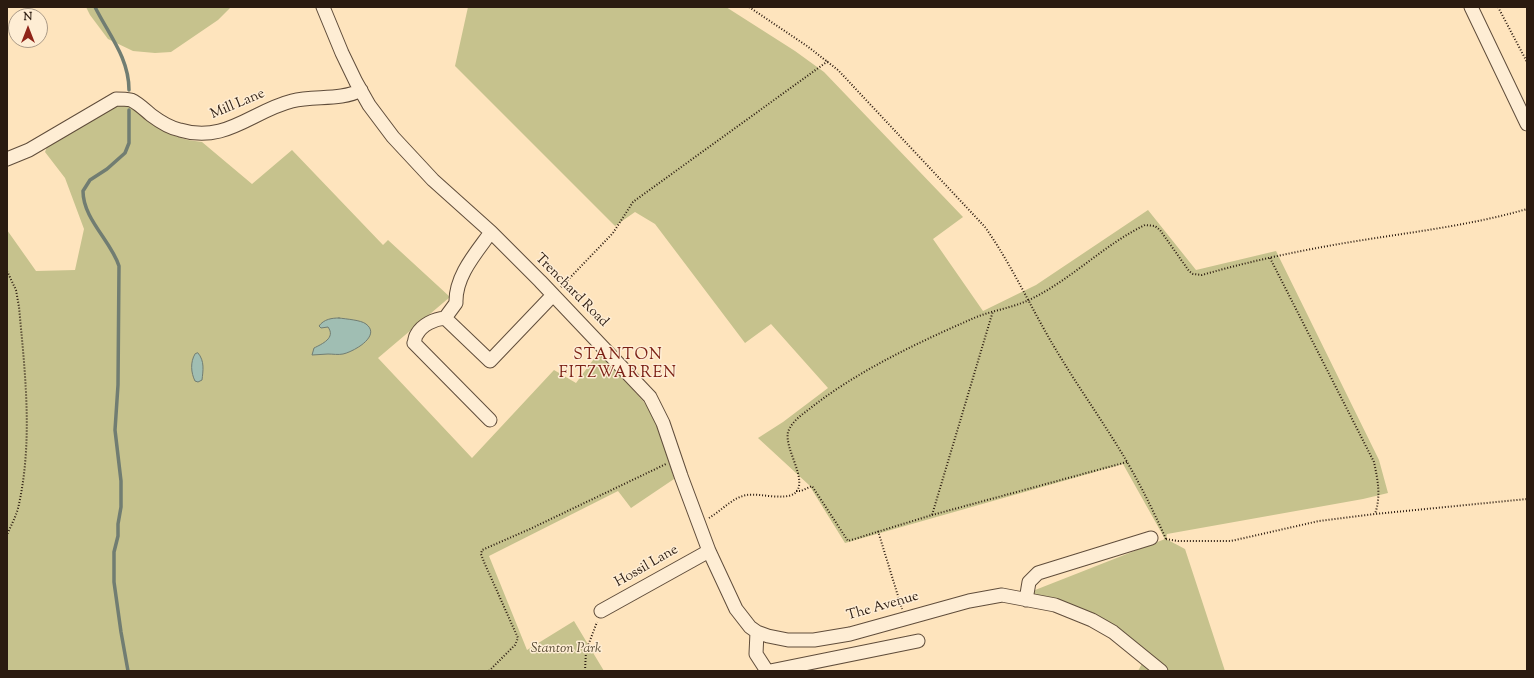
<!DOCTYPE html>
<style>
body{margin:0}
#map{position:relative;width:1534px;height:678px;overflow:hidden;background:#fee4bd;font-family:"Sorts Mill Goudy",serif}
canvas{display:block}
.frame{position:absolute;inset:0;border:8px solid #2b1b10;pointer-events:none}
.north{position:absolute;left:8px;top:8px;width:40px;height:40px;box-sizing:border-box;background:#feedd4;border:1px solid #aa9986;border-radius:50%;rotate:0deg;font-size:11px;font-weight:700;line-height:16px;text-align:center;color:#2b1b10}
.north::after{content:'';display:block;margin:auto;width:14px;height:18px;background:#8f2418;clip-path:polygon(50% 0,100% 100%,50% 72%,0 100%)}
</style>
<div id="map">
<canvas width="1534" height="678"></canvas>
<div class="frame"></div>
<div class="north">N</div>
</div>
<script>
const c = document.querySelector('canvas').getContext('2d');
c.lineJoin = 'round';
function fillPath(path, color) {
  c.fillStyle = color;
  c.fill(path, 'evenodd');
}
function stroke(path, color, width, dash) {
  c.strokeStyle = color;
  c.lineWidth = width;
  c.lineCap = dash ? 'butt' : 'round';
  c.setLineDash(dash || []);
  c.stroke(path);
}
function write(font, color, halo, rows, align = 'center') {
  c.font = font + ' "Sorts Mill Goudy",serif';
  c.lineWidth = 3;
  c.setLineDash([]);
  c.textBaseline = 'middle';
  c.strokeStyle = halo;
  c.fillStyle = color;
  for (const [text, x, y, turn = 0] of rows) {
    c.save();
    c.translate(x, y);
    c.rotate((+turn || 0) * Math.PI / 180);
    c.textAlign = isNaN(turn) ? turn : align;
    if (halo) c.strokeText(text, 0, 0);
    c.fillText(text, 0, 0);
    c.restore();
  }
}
fillPath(new Path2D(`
 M86,7H231L218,20L171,52L155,53L133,51L108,39L90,15Z
 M468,7H726L795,51L824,72L963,217L933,239L983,311L1036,285L1148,210L1196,270L1276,251L1379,460L1388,493L1363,499L1167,534L1166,539L1185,549L1225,671H1138L1144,660C1126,647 1109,634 1089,625C1070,616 1048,610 1027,604L1030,592L1165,539L1123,464L845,543L809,485L758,438L783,422L828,388L771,324L745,343L655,224L635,212L615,226L455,66Z
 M124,104L147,117L172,135L188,140L202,142L252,184L292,150L383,245L388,240L450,297L378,358L472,458L554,370L576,383L599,352L644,402L658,422L674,479L631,508L618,491L489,556L527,650L574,621L604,671H7V230L36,271L75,270L84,229L65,178L45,152L51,137L98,107Z`), '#c6c28d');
const water = new Path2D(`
 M339,318C346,319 361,320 366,324C382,336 353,352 343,354C338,355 333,354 328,354C323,354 317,355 312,355L314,348C322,344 336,338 328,327L321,328L319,326C324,319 332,318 339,318Z
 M198,353C205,361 203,371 202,380L198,382L195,381C191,373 190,362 195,354Z`);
fillPath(water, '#a0beb3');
stroke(water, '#717d72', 1);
stroke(new Path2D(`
 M95,7C109,35 129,58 129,90
 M128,671L121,632L114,582V552L118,536V524L121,507V481L115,430L118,385L119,266C111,241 83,219 83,191L90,180L107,169L125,153L129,143V110`), '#717d72', 3.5);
const minor = new Path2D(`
 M323,7L342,53L356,82L369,105L393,137L433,180L491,232L540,281L650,397L663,423L681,476L709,551L736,609L750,627L757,632L768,636L788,640H814L850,634L969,601L1002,595L1055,605L1092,620L1113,632L1161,671
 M1471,7L1527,124
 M7,159L29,150L116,99C121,99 126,99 131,100C138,103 145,110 151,115C159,121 170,128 180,130C225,144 252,111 292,101C314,95 340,101 361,90
 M491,232C476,253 455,276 456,303L445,318L490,361L553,295
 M445,318C434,319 422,325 417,334C415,336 415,341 414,343L490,420
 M1026,600L1029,582L1038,573L1151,538
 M601,611L709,551
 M757,632L756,654L767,671
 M770,671L918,641`);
stroke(minor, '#604d3b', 15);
stroke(new Path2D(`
 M749,7L807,46L838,70L985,227C1014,268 1034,315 1061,358C1081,391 1103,422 1123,455C1139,482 1153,510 1166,539
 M1498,7L1527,62
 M1270,258L1374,462C1378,481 1381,496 1375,514
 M7,271L16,290L19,307C25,372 33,439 19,504C17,515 11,525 7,535
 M561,287L613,233L633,202L637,199L828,61
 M796,491H801L812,486L848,541L932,515L993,311
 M932,515L1127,462
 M709,518C721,511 733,497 747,495C760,493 785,501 795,493C809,481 784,449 788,432C791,423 800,416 808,410C857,371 917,343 974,318C993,310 1013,308 1031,299C1072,279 1105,244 1145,225L1155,226L1160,230L1189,271L1193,274L1202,275C1247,262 1293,252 1339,244C1402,233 1465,227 1527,209
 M878,531L902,609
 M1166,539L1178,541H1231L1319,521L1375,514L1527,499
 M489,671L515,645L518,638L484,562L481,554L482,550L530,529L666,464
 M585,671L586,651L597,622`), '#2b1b10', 2, [1, 2]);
stroke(minor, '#feedd4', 13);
write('14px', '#2b1b10', '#feedd4', [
 ["Mill Lane",238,105,-23],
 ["Trenchard Road",571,291,45],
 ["Hossil Lane",647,567,-30],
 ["The Avenue",883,607,-16]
]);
write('italic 14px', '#5a4d36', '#feedd4', [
 ["Stanton Park",566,650]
]);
c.letterSpacing = '1px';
write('16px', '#7a1f14', '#feedd4', [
 ["STANTON",618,356],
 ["FITZWARREN",618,374]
]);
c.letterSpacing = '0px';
</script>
